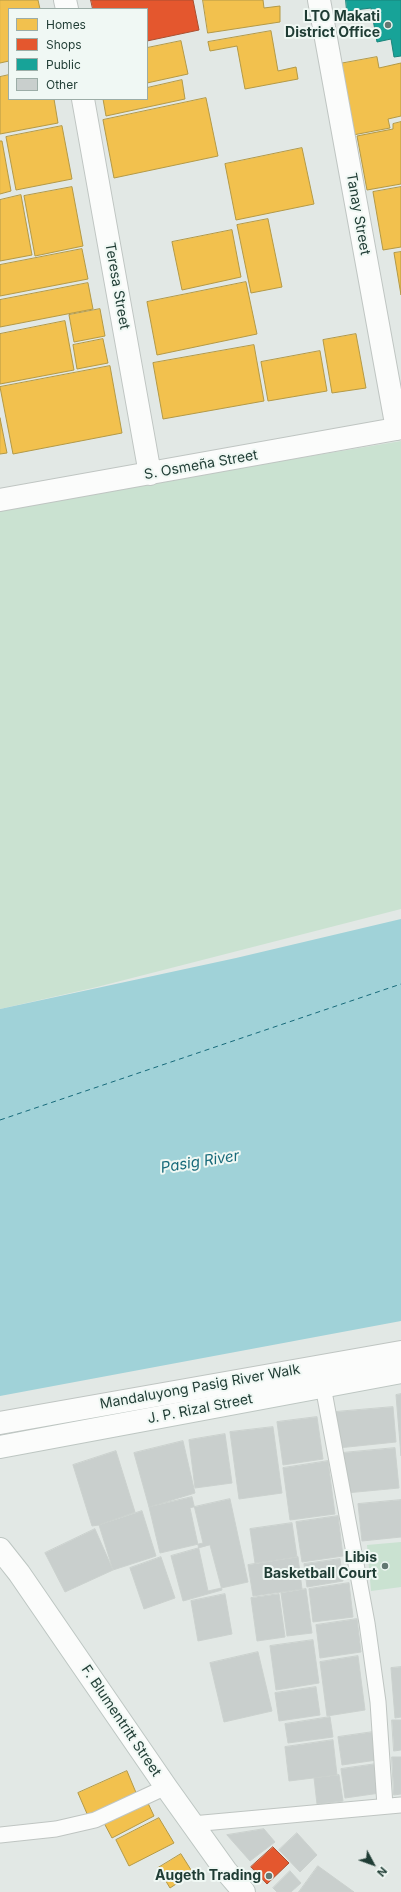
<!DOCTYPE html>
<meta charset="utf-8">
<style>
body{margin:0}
#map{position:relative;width:401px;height:1892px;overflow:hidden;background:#e2e8e5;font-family:Inter,sans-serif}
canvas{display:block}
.legend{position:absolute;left:8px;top:8px;width:140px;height:92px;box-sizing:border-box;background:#f0f8f4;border:1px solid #9cada7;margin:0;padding:5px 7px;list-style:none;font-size:12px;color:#1f3c34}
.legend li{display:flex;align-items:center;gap:8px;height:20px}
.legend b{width:20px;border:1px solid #9cada7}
.north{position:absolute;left:353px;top:1844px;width:40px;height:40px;-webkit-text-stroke:3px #f0f8f4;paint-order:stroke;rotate:131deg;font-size:11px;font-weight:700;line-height:16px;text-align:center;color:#1f3c34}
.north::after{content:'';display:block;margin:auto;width:14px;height:18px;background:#1f3c34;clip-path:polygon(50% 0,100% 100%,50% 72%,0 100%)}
</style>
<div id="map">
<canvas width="401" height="1892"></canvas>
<ul class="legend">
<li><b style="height:11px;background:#f2c14e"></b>Homes</li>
<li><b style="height:11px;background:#e4572e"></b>Shops</li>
<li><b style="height:11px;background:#17a398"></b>Public</li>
<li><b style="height:11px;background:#c9cfcd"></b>Other</li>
</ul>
<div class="north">N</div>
</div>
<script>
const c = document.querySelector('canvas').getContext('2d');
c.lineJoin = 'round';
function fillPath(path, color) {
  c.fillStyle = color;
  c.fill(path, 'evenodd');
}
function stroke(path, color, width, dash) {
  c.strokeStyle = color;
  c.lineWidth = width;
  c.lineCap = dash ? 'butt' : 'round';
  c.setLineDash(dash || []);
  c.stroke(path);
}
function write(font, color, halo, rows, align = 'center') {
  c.font = font + ' Inter,sans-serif';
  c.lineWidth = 4;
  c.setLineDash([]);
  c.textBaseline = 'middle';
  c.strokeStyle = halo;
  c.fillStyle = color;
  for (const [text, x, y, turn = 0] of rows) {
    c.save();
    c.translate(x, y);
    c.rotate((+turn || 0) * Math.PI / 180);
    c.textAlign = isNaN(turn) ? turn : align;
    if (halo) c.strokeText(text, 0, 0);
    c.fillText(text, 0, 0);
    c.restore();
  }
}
fillPath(new Path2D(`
 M401,441V909L97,987L0,1009V508Z
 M401,1542V1587L371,1591L367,1545Z`), '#cae2d1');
fillPath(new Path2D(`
 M401,919V1321L0,1396V1009L236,958Z`), '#a0d2d8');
const homes = new Path2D(`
 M0,0H38L40,9H9V61L0,63Z
 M203,0H263L264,8L280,6V22L208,33Z
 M271,31L278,71L296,67L298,79L245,89L237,46L210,51L208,42Z
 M181,41L188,74L147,83V48Z
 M377,57L379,68L401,63V116L388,119L390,128L353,135L339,64Z
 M9,75V99H54L58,123L0,134V77Z
 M182,80L185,99L106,116L103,99H147V88Z
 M206,98L218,156L114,178L103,120Z
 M401,122V184L367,190L357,136L393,129V124Z
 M62,126L72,179L16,190L6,137Z
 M0,141H2L11,191L0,194Z
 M302,148L314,204L236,220L225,164Z
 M72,187L83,246L35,256L24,196Z
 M401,187V247L383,250L373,192Z
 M21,195L32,255L0,261V200Z
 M268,219L282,287L251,293L237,225Z
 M232,230L241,277L182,290L172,242Z
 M82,249L88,279L0,296V265Z
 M401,252V295L394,253Z
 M246,282L257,334L157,355L147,302Z
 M88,283L93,309L0,327V300Z
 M100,309L105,336L74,342L69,315Z
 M65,321L74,370L0,384V334Z
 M356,334L366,388L332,393L323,340Z
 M103,339L108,363L77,369L73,345Z
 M254,345L264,401L163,419L153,363Z
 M320,351L327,391L268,401L261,362Z
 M110,366L122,433L13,454L0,387Z
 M0,418L7,453L0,454Z
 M127,1771L137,1795L88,1816L78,1793Z
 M147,1801L154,1816L112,1838L104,1823Z
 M159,1818L174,1843L129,1866L116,1840Z
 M181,1854L193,1873L170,1888L158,1868Z`);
fillPath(homes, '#f2c14e');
stroke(homes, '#b39946', 1);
const shops = new Path2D(`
 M91,0H193L199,30L147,41V9H93Z
 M273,1847L289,1863L267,1884L251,1867Z`);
fillPath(shops, '#e4572e');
stroke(shops, '#a94f30', 1);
const public = new Path2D(`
 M346,0H401V56L394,57L391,39L377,42L371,8L347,11Z`);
fillPath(public, '#17a398');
stroke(public, '#19847a', 1);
stroke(new Path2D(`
 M0,1120L401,984`), '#176a7a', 1, [5, 4]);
const building = new Path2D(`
 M401,1394V1456L396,1395Z
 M393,1407L396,1442L338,1448L335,1412Z
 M317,1417L323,1459L283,1465L277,1422Z
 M273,1427L282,1493L239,1499L230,1432Z
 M225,1434L232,1483L195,1488L189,1440Z
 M183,1441L195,1493L149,1507L134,1453Z
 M395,1448L399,1488L346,1493L342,1453Z
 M116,1451L135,1512L99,1525L92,1526L73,1465Z
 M328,1461L335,1514L290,1520L283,1468Z
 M192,1497L203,1543L160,1553L149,1507Z
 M230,1499L248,1582L208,1591L190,1508Z
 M401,1500V1537L362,1541L358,1504Z
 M142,1511L156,1556L113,1570L99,1525Z
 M338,1516L343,1556L302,1562L296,1522Z
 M292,1523L297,1557L255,1563L250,1529Z
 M95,1529L113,1570L65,1592L45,1553Z
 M210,1545L222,1590L183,1601L171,1556Z
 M161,1557L175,1598L144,1609L130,1568Z
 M298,1557L302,1589L253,1596L248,1565Z
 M340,1559L343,1581L307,1587L304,1564Z
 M349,1583L353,1617L313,1622L309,1589Z
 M306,1589L312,1633L287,1636L281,1593Z
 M225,1594L232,1634L198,1641L191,1601Z
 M279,1594L285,1637L257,1641L251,1598Z
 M357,1619L361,1652L320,1658L316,1625Z
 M313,1640L319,1683L276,1690L270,1646Z
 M258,1652L272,1711L224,1722L210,1663Z
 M358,1656L365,1710L327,1716L320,1662Z
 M401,1667V1717L395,1718L391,1668Z
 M316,1687L320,1715L279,1721L275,1693Z
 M330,1717L333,1737L288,1743L285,1724Z
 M392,1720H401V1750L394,1751Z
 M373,1732L377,1760L342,1765L338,1737Z
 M333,1740L337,1775L289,1781L285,1747Z
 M392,1757H401V1794L394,1795Z
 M376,1764L380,1793L345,1798L341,1769Z
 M339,1775L343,1801L317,1804L314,1778Z
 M264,1829L275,1842L250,1861L227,1835Z
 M297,1833L317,1855L300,1872L279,1850Z
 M318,1866L354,1892H299Z
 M290,1871L301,1883L291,1892H277L273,1888Z`);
fillPath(building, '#c9cfcd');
stroke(building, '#cbd1ce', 1);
const lane = new Path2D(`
 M323,1386L367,1623L378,1702L385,1806
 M192,1824L401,1805
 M0,1835L56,1829L95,1820L166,1787`);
const street = new Path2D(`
 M65,0L67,9
 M319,0L397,429
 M83,99L150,474
 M0,500L401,428
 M0,1423L401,1352`);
const secondary = new Path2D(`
 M0,1447L401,1372
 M0,1549L19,1573L166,1787L226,1871L244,1892`);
stroke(lane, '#bfc5c2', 17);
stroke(street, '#bfc5c2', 24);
stroke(secondary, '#bdc6c2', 24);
stroke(lane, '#fbfcfb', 15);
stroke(street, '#fbfcfb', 22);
stroke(secondary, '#fbfcfb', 22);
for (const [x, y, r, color] of [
 [388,25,4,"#637872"],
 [385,1566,4,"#637872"],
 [269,1876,4,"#637872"]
]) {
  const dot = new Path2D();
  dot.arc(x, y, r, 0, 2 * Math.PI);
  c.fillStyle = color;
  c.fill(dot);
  stroke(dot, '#f0f8f4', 1.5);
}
write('bold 14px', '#1f3c34', '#f0f8f4', [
 ["LTO Makati",380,17],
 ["District Office",380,33],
 ["Libis",377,1558],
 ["Basketball Court",377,1574],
 ["Augeth Trading",261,1876]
], 'right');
write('14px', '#1f3c34', '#f0f8f4', [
 ["Tanay Street",358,214,80],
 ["Teresa Street",117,286,80],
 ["S. Osmeña Street",201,465,-10],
 ["Mandaluyong Pasig River Walk",200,1387,-10],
 ["J. P. Rizal Street",200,1409,-11],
 ["F. Blumentritt Street",121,1721,56]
]);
write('italic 15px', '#176a7a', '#f0f8f4', [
 ["Pasig River",200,1162,-9]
]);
</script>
